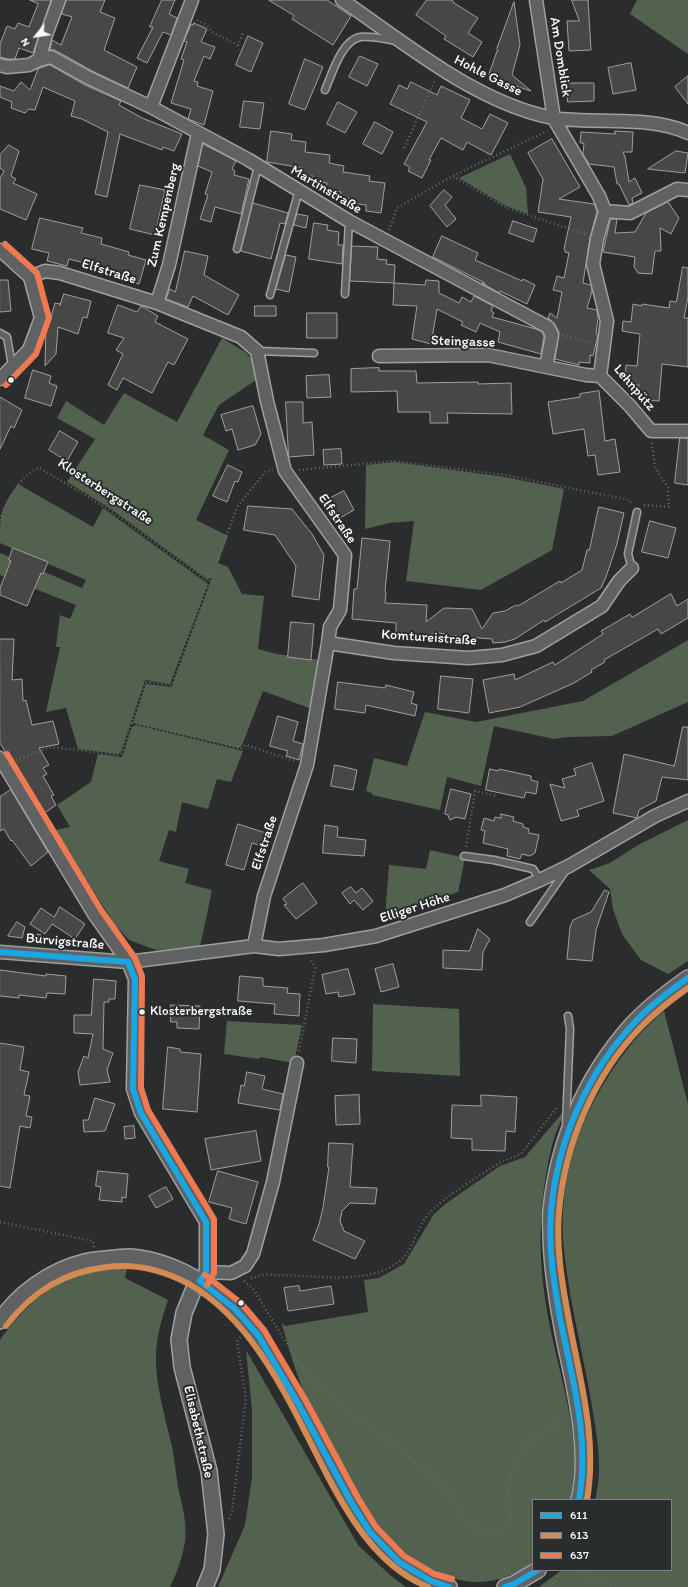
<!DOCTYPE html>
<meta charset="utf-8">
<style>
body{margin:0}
#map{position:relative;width:688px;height:1587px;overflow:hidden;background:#2b2c2d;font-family:Itim,sans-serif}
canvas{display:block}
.legend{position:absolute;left:532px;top:1499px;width:140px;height:72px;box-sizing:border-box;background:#2a2d2e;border:1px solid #7f8182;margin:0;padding:5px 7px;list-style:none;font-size:12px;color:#fff}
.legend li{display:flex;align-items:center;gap:8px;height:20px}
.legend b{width:20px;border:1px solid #7f8182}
.north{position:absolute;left:16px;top:16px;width:40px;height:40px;-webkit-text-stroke:3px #2a2d2e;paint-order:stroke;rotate:240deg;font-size:11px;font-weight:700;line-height:16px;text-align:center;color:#fff}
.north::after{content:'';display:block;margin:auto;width:14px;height:18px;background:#fff;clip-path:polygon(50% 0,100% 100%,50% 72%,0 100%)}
</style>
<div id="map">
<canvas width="688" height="1587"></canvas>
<ul class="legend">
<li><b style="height:5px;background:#1aa6e3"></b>611</li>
<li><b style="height:5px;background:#d28b54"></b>613</li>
<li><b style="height:5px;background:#ef7951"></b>637</li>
</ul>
<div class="north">N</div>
</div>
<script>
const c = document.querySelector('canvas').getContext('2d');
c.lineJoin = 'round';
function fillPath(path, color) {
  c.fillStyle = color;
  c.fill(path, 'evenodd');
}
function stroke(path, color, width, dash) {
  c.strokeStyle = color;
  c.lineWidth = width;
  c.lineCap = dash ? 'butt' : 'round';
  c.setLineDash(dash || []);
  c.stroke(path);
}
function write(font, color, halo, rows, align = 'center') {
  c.font = font + ' Itim,sans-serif';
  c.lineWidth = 4;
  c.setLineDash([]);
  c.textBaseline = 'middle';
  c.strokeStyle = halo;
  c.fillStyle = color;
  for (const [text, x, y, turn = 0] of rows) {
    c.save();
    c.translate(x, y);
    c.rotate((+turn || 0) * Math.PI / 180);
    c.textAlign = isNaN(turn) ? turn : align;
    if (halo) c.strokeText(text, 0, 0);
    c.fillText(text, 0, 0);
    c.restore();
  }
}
fillPath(new Path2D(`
 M637,0H688V54L630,14Z
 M510,154L526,188L528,214L506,206L459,178Z
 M222,338L245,352L256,363L259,378L219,405L203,435L229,450L196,520L228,536L218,563L228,567L242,594L264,596L258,649L277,654L320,660L312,709L263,691L242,745L239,748L133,723L146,684L171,687L172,686L212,578L207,579L108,507L67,482L95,439L57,418L66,401L104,425L124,393L177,422Z
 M394,462L505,477L564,489L552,550L481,590L406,581L414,521L389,523L365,529L366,465Z
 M18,484L93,527L103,508L208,584L170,684L145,680L121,752L118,754L78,749L66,708L46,712L60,647H56L60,615L70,619L76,605L0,575V553L82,588L86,580L0,543C0,514 0,509 18,484Z
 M688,640V702L612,736L567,737L554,739L494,726L481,786L447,777L440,810L372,795V793L366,791L374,758L407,766L425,712L476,722L583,701Z
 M136,725L243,751L231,782L217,779L208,809L182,802L176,832L169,830L159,861L189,869L185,883L212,890L200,947L156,950L129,940L115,925L55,830L70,827L57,805L91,782L98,754L122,757L132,727Z
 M688,820V961L668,974L641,960L622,934L613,909L610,889L589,870L610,863L638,845Z
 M430,850L465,858L458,892L385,918L389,865L426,869Z
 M373,1004L459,1009L460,1076L372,1071Z
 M664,1011L688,1104V1587H539L562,1570H671V1500H595C605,1464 594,1420 588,1384C580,1342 570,1300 565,1259C554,1174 584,1100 638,1036C646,1027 655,1019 664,1011Z
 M227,1021L302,1025L294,1063L260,1057L259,1059L224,1054Z
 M565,1110C560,1123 554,1136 551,1150C536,1213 538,1273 552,1336C563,1389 583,1445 570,1500H533V1562C510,1580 481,1587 453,1578C432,1572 410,1560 393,1544C362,1513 342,1470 323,1431C316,1417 307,1403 302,1388C294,1367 288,1345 282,1324V1323L285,1326L368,1312L364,1280L379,1278L404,1264L434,1214L448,1202L500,1166L525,1157Z
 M127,1268L125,1278L168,1300C161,1321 155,1341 156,1363C157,1391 166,1420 172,1447C175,1462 176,1477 179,1492C183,1507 187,1525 185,1541C183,1556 177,1573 170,1587H0V1340C23,1308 53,1278 94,1270C104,1268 116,1269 127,1268Z
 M246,1350L358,1545L390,1575L406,1587H218L245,1525L252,1478V1410Z`), '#53624f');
const building = new Path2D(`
 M30,0H51L33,53L19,48L15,59H8L0,57V44L7,26L15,29L18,23L29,27L38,4Z
 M66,0H105L100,12L115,18L104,50L137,67L128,88L92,71L55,50H50L52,40L61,45L72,17L62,14Z
 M162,0H175L169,14L177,18L171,35L163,32L147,63L137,58L153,27H150Z
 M269,0H327L351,16L333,45L292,19L294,16Z
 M427,0H452L454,3L478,18L468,33L482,42L473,57L444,39L446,36L416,15Z
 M572,0H588L591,50L569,51L567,21H579Z
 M514,2L520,45L512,75L531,91L488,77L497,51H498L497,49Z
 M194,23L207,29L201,42L215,47L210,59L204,56L194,81L198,82L197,86L213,91L204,125L188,119L191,109L171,103L184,60L181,59L187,42L184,41L191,24L193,25Z
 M248,36L263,43L251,72L236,65Z
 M360,56L378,64L367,86L349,77Z
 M305,59L323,67L305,110L289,104Z
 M631,63L636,90L613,94L608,68Z
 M50,65L85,85L121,101L119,105L142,118L182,134L174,151L163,147L162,150L120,134L107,197L95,194L108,132L82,119L71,116L75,101L43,87L35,110L29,109L25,113L11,108L12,102L0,97V86L14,91L21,82L30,90L38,69Z
 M688,76V104L675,87Z
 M411,82L437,95L441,86L470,100L461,118L482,129L490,114L508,123L491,155L467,142L463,150L441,138L429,160H431L422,178L408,171L410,167L404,164L427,122L390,104L399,85L407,89Z
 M567,83H594V101L568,102Z
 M244,101L264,103L260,129L240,127Z
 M338,102L357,112L345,133L327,124Z
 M375,122L393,132L382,154L363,144Z
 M271,131L292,134L291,140L306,142L305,152L330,155L329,163L344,166L343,172L370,176L369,181L385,183L381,213L366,211V205L351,203L352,199L340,197L341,192L326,189L327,183L312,181L313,176L302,175L303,168L267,162Z
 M615,131L633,132L632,152H623L625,157L629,182L635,178L642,193L632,198L633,203L629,205L619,184H617L614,167L589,164L583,154L584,143H580L581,132L615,134Z
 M552,139L580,187L559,199L594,204L597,211L590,238L583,283L591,285L592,291L587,308L597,310L598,318L596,334L598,335L593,356L590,355V363L579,362V365L555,359L559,332L554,323L548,318L550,313L557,318L562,292L553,290L557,276L564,278L569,253L565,252V250L564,249L571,217L538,212L543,179L528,153Z
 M203,144L236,161L232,169L235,171L234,175L249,179L241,214L215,207L211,222L200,219L208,195L205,194L212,172L198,166Z
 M9,145L19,151L11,176L16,179L13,183L37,194L26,220L0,209V178L4,171L0,168V155Z
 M676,151L688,153L685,173L648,169Z
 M140,185L165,190L155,235L130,229Z
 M444,190L452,197L445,205L456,219L447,227L430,206Z
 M668,202L679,218L671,234L660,228L661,251H655L652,274L638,273L634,267L635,257L603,252L610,221L612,219H617L615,233L635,232L646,213Z
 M253,203L288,213L285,224L280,223L271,259L241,251Z
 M297,214L308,216L306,228L294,225Z
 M40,218L83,228L81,233L102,238L101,244L129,252L128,255L146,260L139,284L120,279L121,277L106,272L107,269L69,259L67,266L47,261L49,253L32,249Z
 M513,221L537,229L533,242L509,233Z
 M314,223L328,225L327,230L339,232L338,245H343L342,264L309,259Z
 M442,236L478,253L475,260L522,281L523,279L535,285L527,304L500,291L499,293L482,283H485L433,257Z
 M352,246L378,247L377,259L387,260L386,264L395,265L394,283L425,285L426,280L439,281V293L459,303L462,297L471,302L474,296L493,306L491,311L494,313L492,317L536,329L542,332L544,336L541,354L498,342L500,332L480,323L476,332L461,325L463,322L437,309L431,344L412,339L417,306L393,305L394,283L350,281Z
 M185,251L208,256L204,275L239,295L228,315L193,296L188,307L166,299L170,289L175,292Z
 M286,255L296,257L289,292L276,289Z
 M683,267L688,268V297L684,318H688V367L662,364L659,401L641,400V393H638L639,385L625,384L626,365L637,366L640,334L622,331L623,321L631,322L633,304L642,306V304L669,308L670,301L676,302Z
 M0,280H8L11,311L0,312Z
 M64,294L91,301L87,318L83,317L78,334L58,327L56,354L45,366L46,327L47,323L49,324L55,303L60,304V305Z
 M118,305L137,312L141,306L143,307L158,316L155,322L188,339L174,365L168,362L152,393L123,378L117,390L108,385L123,354L116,350L124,338L108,333Z
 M255,306H276V316H255Z
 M307,313H337V338H307Z
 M379,368V371H416L417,383L478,382V384L511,383L512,414L447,413L448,423H430V412H398L397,391L351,392V369Z
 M33,370L51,376L49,383L57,386L51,406L25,398Z
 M329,375L331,397L307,398L306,376Z
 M599,391L605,441L615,439L620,472L598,475L595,455L588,456L584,429L553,434L548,402L580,397V394Z
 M0,397L22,410L14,428L11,426L0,449Z
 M286,402H303V423L312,422L314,455L289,457Z
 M253,406L261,434L255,445L238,450L232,429L226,431L221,415Z
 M60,431L78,442L67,461L49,450Z
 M680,438H688V485L675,483Z
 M341,449L342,464L324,465L323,450Z
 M228,465L242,472L238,482L235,481L227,502L213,496Z
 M344,491L354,510L338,519L327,500Z
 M248,506L292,509L312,534L324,555L319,600L292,596L296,566L275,535L244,530Z
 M599,507L624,513L617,544L606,577L601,588L545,622L544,620L515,639L505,642L493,643L492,639L445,635V634L434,632L433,634L425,635L396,633V623L352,619L354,589H357L362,538L390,541L385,591L386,592L385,603L427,605L426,622L444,608L472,609L482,629L493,613L505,611L516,605L518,606L560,581L561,583L582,570L587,550H589Z
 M650,521L676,528L668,558L642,552Z
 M13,548L48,562L43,574L41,573L27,606L0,595V588L11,561L9,560Z
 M671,594L677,606L688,599V618L661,634L658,629L604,660L605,662L591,670L592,672L574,683L520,707L489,713L483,680L514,674L515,680L553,662L555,665L603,634L601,631L630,614L632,617Z
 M291,622L314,624L311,660L288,657Z
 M0,639H14L12,680L22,679L23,701L26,700L32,725L53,721L59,744L39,748L49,765L43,768L47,774L43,776L54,795L51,796L56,805L43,814L0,743Z
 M441,676L473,679L469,713L438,709Z
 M338,682L385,688L386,685L414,692L411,703L417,705L415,716L366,705L365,713L335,709Z
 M278,716L298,722L293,741L303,744L299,760L286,756L288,751L270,746Z
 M683,727H688V780L662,777L656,801L639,810L637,818L613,813L624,754L674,766Z
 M592,763L604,801L577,810L579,816L561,821L550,784L565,788L562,779L576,775L574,769Z
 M335,765L357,770L353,790L331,786Z
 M490,769L498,771L499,769L531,776V780L538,782L536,794L526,792L524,798L486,790Z
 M451,789L471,794L465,819L456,817L450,820L448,815L445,814Z
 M11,790L48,852L31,866L12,840L11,841L4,829L0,831V797Z
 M501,814L514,817L513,821L523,824V827L529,829L528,833L539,835L535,853L530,856L522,854L520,859L507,856L508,849L483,843L485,831L481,830L484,818L494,821L495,817L501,818Z
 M238,824L269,834L265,847L252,843L244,870L226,865Z
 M325,825L338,827L337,837L366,840L364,856L323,853Z
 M303,883L317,903L296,919L284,905L287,904L283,899Z
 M351,887L356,893L362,888L373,901L363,910L354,900L350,904L342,893Z
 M605,890L609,892L596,930L592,961L567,959L570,927L573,920L591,912Z
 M60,907L85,924L75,939L52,924L45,934L30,924L41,908L54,917Z
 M17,922L25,927L22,938L8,936Z
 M478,929L490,939L483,952L482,970L443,968V950L469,951Z
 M393,964L399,987L381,992L375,969Z
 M348,969L355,994L339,997L338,992L326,994L322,975Z
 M0,970L46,976V974L66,976L65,994L47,993L46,998L19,995V998L0,996Z
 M240,976L263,978V986L288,988L287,993L300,994L299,1016L274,1014L275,1004L238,1001Z
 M94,979L116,981L115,999H109V1002H104L103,1049L113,1053L107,1070L110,1082L80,1085L78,1072L84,1056L88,1058L93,1034L74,1033V1015H91Z
 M171,1005L200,1006L199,1029L177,1028V1022H171Z
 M333,1038L357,1039L356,1063L332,1061Z
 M0,1043L24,1047L20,1070L29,1072L24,1095L30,1096L26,1116L32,1117L30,1128L20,1126L10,1188L0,1186Z
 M168,1047L180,1049V1052L201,1054L197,1112L163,1109Z
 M247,1072L265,1076L262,1089L283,1094L280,1110L238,1103L241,1085L244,1086Z
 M359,1095L360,1124L336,1125L335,1096Z
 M481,1095L517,1097L515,1132L506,1131L505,1151L472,1150V1139L451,1138L452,1105L481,1106Z
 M95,1098L115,1104L105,1131L84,1132L83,1120H88Z
 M134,1126L135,1138L125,1139L124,1127Z
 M256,1131L261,1161L211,1170L205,1139Z
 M329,1143L353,1144L350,1187L377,1188L375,1204L350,1203L342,1211L340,1221L344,1231L365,1241L355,1259L313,1240L319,1224L323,1208L329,1167H328Z
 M98,1171L128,1174L126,1198L122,1197V1202L99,1200L101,1187L96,1186Z
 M218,1171L258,1182L246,1224L229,1219L232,1208L209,1202Z
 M166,1187L173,1199L156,1208L149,1196Z
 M299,1286L300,1291L331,1286L334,1304L288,1311L284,1288Z`);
fillPath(building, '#494745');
stroke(building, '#a0a0a0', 1);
const service = new Path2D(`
 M325,90C332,74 342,39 361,37C372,36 385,39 396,41
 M237,249L258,166
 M345,294L349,221
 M270,295L299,190
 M0,333L7,337L12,366
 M257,351L314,353
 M632,568L628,554L637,512
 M464,856L494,860L533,869L540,880
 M530,922L566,870
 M566,1123L570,1029L568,1016`);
const minor = new Path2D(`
 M342,0C405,43 476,103 553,118C561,120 569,119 577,120C612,122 657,118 688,133
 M536,0L554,119L599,196L605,211L630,213L677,189L688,190
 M39,60L46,35L59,0
 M0,65L7,67L29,65L39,60L51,57L89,78L151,107L249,160L349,221L548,327L552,335L546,367
 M151,107L192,0
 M605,211L597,239L593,264L607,321L600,376L630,406L651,431H688
 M0,250L30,277L41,318L29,350L0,379
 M30,277L45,271L60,273L157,303L241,337L257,351L267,401L285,471L345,555L340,610L330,627L328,643L307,765L264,896L254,946
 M157,303L169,265L198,133
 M379,356L488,355L586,375L600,376
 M328,643L394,653L469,658L502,655L536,646L602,606L619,581L632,568
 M0,758L94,914L128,962L135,979L133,1089L141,1113L206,1222V1272L200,1281
 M0,952L128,962L254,946L279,949L324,945L376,936L505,895L540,880L569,866L655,816L688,801
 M206,1272L231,1273L245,1266L253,1254L273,1182L297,1063`);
const tertiary = new Path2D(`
 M200,1281L193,1291L184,1313L179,1340L182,1367L209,1471L216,1534L212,1570L205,1587
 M0,1321C23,1287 65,1261 106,1259C114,1258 123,1257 131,1257C182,1262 226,1294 257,1334C265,1344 270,1356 277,1366C295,1396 311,1427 327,1458C357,1515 383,1566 449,1587
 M579,1500C591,1453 575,1389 565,1342C558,1307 552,1273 551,1237C551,1228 550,1218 551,1210C558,1142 585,1078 630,1027C647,1008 668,992 688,978
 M505,1587L514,1584L538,1570`);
stroke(service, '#a0a0a0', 9);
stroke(minor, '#a0a0a0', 15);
stroke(tertiary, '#a0a0a0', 18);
stroke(new Path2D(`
 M197,20L207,25L212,32L238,45L243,33
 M404,148L435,80
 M453,176L547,131
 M389,230L397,208L453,176L507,208L587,235
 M563,335L593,343
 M299,470L394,461L505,475L629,500L632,504
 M644,505L669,507L668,488L655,467L652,443
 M0,520C4,505 24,470 40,468L108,509L209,582
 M132,723L240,749L246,745L295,761
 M16,760L51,747L119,755L122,753L145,683L147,682L169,685L172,684L237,507L266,471L273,470
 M466,847L475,791L497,796
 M299,1051L315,968L310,959
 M0,1222L93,1241L94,1248
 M251,1278C255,1278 258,1276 262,1275C267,1274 273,1275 277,1275C315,1275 368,1286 400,1261C413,1251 416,1230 426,1217C444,1195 479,1177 502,1161L514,1157L522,1153L557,1107
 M244,1281L254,1290L299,1364L319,1387L344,1408L378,1432L436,1479L452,1496L467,1522L478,1531L488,1533L500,1531L507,1526L511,1516L508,1493L512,1467L525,1445L552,1427L565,1414
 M229,1519L232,1512L246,1398L237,1342L241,1336
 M578,1570C588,1578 605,1585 618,1587
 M550,1587L554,1583L561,1570`), '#686969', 2.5, [1, 3]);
stroke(service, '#606162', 6);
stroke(minor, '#606162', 12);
stroke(tertiary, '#606162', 15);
stroke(new Path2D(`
 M0,952L128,962
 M128,962L135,979L133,1089L141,1113L206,1222V1272L200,1281
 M200,1281L235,1309L258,1335L299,1405L351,1502L370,1532L399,1562L431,1581L449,1587
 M579,1500C590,1438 572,1378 560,1318C554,1284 548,1247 551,1213C556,1143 588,1070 637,1020C652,1004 670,991 688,978
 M505,1587L514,1584L538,1570`), '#1aa6e3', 6);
stroke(new Path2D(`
 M6,1326C33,1291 64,1272 107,1267C136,1263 163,1270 189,1284C258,1324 291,1406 327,1475C350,1519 379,1567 428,1587
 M587,1500C598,1437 579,1377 568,1315C562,1282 556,1247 559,1213C564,1145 594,1075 642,1026C656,1012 672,999 688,988`), '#d28b54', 6);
stroke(new Path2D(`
 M5,244L37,273L49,318L36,354L6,385
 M7,754L101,910L135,958L142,976L141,1088L148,1110L214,1219V1273L207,1285
 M205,1275L241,1303L264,1330L306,1401L358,1498L376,1527L404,1556L434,1574L452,1579`), '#ef7951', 6);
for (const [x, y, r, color] of [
 [11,380,3.5,"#fff"],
 [142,1012,3.5,"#fff"],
 [241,1303,3.5,"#fff"]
]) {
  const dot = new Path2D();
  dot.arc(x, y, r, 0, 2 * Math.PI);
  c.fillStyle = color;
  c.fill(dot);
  stroke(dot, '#2a2d2e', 1.5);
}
write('13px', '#fff', '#2a2d2e', [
 ["Klosterbergstraße",150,1012]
], 'left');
write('14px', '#fff', '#2a2d2e', [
 ["Am Domblick",560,57,81],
 ["Hohle Gasse",488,76,27],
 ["Martinstraße",326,190,31],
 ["Zum Kempenberg",164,215,-77],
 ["Elfstraße",109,272,17],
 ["Steingasse",463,342,2],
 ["Lehnpütz",634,388,49],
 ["Klosterbergstraße",105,492,33],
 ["Elfstraße",337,519,56],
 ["Komtureistraße",429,638,4],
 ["Elfstraße",265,843,-72],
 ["Elliger Höhe",415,908,-18],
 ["Bürvigstraße",65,942,5],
 ["Elisabethstraße",198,1432,77]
]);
</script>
